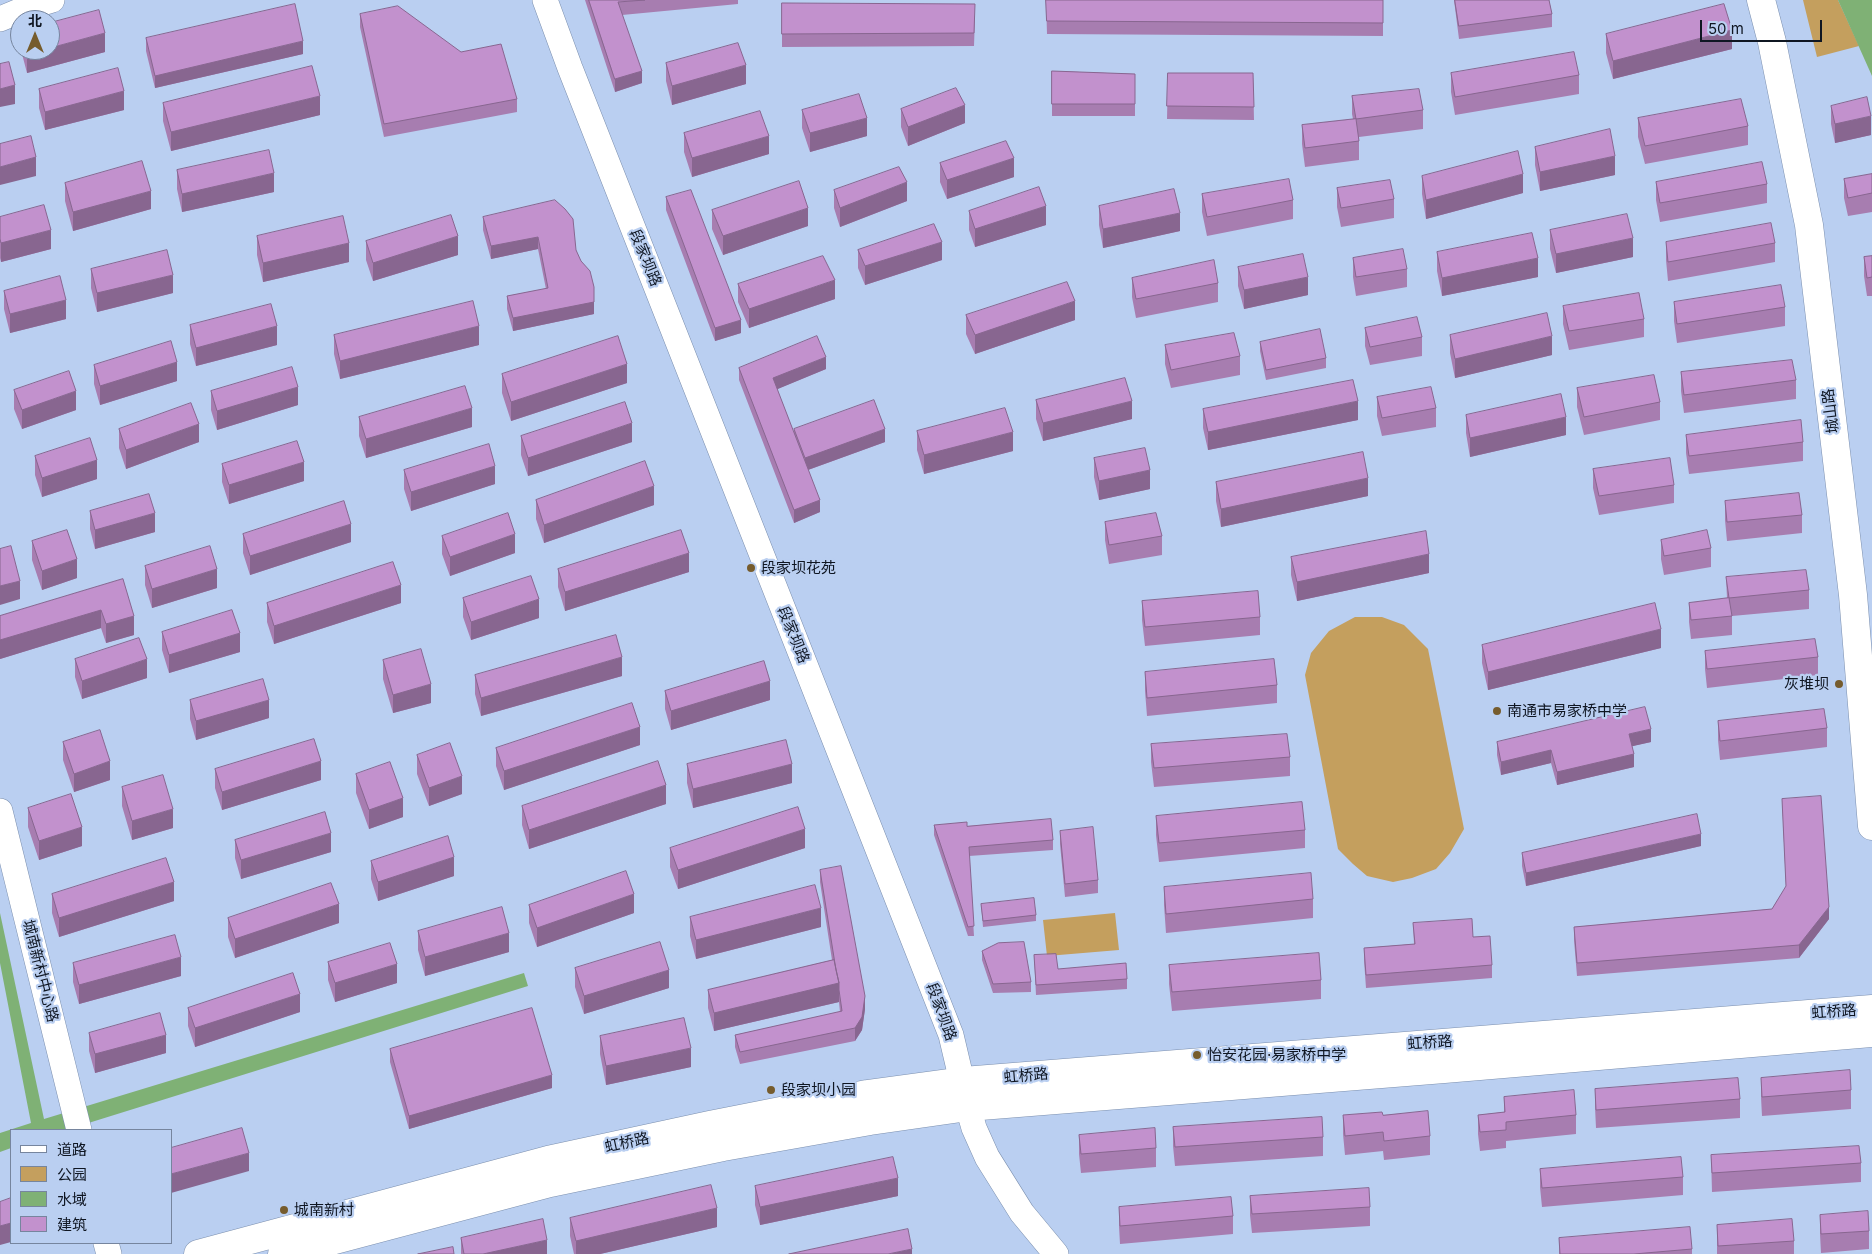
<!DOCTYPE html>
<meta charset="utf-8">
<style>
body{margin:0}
#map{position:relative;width:1872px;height:1254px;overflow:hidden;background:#bacff1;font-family:Inter,"Noto Sans SC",sans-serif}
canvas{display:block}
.legend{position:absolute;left:10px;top:1129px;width:162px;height:115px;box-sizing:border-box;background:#bacff1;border:1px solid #76859e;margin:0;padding:6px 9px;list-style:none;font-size:15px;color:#0f1622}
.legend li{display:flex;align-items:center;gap:10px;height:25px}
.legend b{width:25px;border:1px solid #76859e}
.north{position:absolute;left:10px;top:10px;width:50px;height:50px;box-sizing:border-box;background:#bacff1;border:1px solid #76859e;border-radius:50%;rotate:0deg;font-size:14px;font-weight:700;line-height:20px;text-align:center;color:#0f1622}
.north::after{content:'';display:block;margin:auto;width:18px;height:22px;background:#765c2d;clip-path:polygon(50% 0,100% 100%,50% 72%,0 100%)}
.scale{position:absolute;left:1700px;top:20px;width:122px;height:22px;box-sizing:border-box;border:2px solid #0f1622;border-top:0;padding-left:6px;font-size:15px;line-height:18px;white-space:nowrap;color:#0f1622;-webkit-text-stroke:4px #bacff1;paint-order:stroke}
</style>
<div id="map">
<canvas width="1872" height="1254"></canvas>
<ul class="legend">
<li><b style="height:6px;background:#fff"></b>道路</li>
<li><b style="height:14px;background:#c49f5e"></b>公园</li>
<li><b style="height:14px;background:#7fb175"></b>水域</li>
<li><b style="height:14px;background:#c291cd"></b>建筑</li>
</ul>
<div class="north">北</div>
<div class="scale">50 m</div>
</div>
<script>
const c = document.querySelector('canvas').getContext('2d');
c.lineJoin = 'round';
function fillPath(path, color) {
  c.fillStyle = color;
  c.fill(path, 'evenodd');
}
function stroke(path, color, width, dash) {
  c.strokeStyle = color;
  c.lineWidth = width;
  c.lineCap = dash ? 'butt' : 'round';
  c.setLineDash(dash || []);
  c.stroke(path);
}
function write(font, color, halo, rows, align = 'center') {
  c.font = font + ' Inter,"Noto Sans SC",sans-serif';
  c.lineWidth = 4.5;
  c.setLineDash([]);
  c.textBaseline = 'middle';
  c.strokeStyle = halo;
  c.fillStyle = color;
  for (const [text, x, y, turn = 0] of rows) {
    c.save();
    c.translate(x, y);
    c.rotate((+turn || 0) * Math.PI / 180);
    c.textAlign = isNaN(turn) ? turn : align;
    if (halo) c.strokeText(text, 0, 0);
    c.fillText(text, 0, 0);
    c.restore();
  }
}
fillPath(new Path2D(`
 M1803,0H1838L1859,46L1817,57Z
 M1355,617H1382L1404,625L1428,649L1464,829L1450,853L1436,869L1412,878L1393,882L1367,876L1353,864L1338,849L1305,675L1311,653L1329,631Z
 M1115,913L1119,950L1047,956L1043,920Z`), '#c49f5e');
fillPath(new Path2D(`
 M1838,0H1872V76Z
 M0,913L44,1119L524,973L528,986L66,1130H11V1148L0,1152V1133L31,1123L0,963Z`), '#7fb175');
const minor = new Path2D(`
 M545,0L570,68L951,1035L968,1107L974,1128L987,1157L1022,1213L1056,1254
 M0,19L29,7L52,0
 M0,811L79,1130
 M106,1243L109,1254`);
const major = new Path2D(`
 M1761,0L1772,42L1809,225L1853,595L1872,826
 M198,1254L548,1160L710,1125L867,1094L963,1081L1872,1009
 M282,1254L550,1183L723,1147L870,1121L968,1107L1444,1069L1872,1033`);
stroke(minor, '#7b8fae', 26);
stroke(major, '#7b8fae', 29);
stroke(minor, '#fff', 25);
stroke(major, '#fff', 28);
fillPath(new Path2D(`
 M585,0H738V4L622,15L642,83L615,92Z
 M1046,0H1383V36L1047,34Z
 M1454,0H1549L1552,14V27L1459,39Z
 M782,3L975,16L974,46L782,47Z
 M360,14L517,99V112L384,137L360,27Z
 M1606,34L1732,49L1613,79L1606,53Z
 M146,38L303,54L155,88L146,51Z
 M21,50H50L105,52L27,73Z
 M666,63L746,84L672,105L666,81Z
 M1052,71L1135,74V116H1052Z
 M1168,73H1253L1254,120L1167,119Z
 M1451,73L1579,75V94L1455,115L1451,92Z
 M39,89L124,110L45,130L39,108Z
 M1352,96L1423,110V129L1359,137V160L1305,167L1302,144V125L1353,119L1352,114Z
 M163,103L320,115L171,151L163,121Z
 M1831,106L1871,135L1835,143L1831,124Z
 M901,109L965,123L908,146L901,127Z
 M802,110L867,136L810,152L802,128Z
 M1638,118L1748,126V145L1645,164L1638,137Z
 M684,133L769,154L692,177L684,152Z
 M1535,147L1615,175L1540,191L1535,165Z
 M940,163L1014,177L947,199L940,182Z
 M177,170L274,192L182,212L177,189Z
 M1872,174V212L1848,216L1844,198V179Z
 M1422,176L1523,193L1426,219L1422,194Z
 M1656,182L1767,184V203L1660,222L1656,200Z
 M65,183L151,209L73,231L65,201Z
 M1337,188L1394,199V218L1341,227L1337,207Z
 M834,190L907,201L840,227L834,208Z
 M1202,194L1293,200V219L1207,236L1202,212Z
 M666,197L741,333L715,341L666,210Z
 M1099,206L1180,231L1103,248L1099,225Z
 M712,210L808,226L723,255L712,229Z
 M969,211L1046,225L975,247L969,230Z
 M0,217L51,249L1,262L0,258Z
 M483,217L576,250L594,299V314L513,331L507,309V296L546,289L538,249L491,259L483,230Z
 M1550,230L1633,257L1556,273L1550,249Z
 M257,236L349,262L263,282L257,255Z
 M366,241L458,255L373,281L366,260Z
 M1666,242L1775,243V262L1668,281L1666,260Z
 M858,250L942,260L865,285L858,268Z
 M1437,252L1538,277L1442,296L1437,271Z
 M1872,256V296H1867L1864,276V257Z
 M1353,258L1407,269V287L1356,296L1353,277Z
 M1238,267L1308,295L1244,309L1238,286Z
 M91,269L173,293L97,312L91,288Z
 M1132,278L1218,283V302L1136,318L1132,297Z
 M738,284L835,299L749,328L738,302Z
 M4,291L66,319L10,333L4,309Z
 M1674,302L1785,307V326L1677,343L1674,321Z
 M1563,306L1644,319V337L1569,350L1563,324Z
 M966,315L1075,320L975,354L966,334Z
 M190,325L277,345L196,366L190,344Z
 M1365,328L1422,337V356L1370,365L1365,346Z
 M334,335L479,345L340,379L334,354Z
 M1450,335L1552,355L1455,378L1450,353Z
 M1260,342L1326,358V368L1266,380L1260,351Z
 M1165,345L1240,356V375L1171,388L1165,364Z
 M94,365L177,381L100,405L94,384Z
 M739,368L826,369L777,389L794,433V429L885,442L808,470L820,512L794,523L739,380Z
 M1681,372L1796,380V399L1684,413L1681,391Z
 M502,374L627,383L511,421L502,393Z
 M1577,388L1660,402V420L1584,435L1577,407Z
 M14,390L76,410L22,429L14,409Z
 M211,391L298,405L217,430L211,410Z
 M1377,397L1436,408V427L1382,436L1377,416Z
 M1036,400L1132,419L1043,441L1036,419Z
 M1203,409L1358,420L1208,450L1203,428Z
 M1466,415L1566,435L1470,457L1466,433Z
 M359,417L472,427L366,458L359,436Z
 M119,429L199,442L126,469L119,448Z
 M917,431L1013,451L924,474L917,450Z
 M1686,435L1803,442V461L1689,474L1686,453Z
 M521,436L632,442L528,476L521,455Z
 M35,456L97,479L42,497L35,475Z
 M1094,458L1150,489L1099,500L1094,477Z
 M222,464L304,481L229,504L222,482Z
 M1593,469L1674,485V503L1599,515L1593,488Z
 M404,470L495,484L411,511L404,489Z
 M1216,482L1368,496L1221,527L1216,501Z
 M536,500L654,505L544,543L536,519Z
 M1725,501L1802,515V533L1727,541L1725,520Z
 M90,511L155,532L95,549L90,529Z
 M1105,522L1162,536V555L1109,564L1105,540Z
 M243,534L351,542L250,575L243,553Z
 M442,536L515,553L450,576L442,554Z
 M1661,540L1711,548V567L1664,575L1661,559Z
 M32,541L77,578L42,590L32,560Z
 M1291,557L1429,573L1297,601L1291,575Z
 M145,566L217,588L152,608L145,585Z
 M558,569L689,572L565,611L558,587Z
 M1726,577L1809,590V609L1732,616V635L1691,639L1689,622V603L1727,598Z
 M123,579L134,635L106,643L101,628L0,659V616Z
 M463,598L539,618L471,640L463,617Z
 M1142,601L1260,617V635L1145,646L1142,620Z
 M267,603H401L274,644L267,622Z
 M162,632L240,652L169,673L162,650Z
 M1482,645L1661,648L1488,690L1482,663Z
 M1705,651L1818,657V675L1707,688L1705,669Z
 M75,659L147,678L82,699L75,677Z
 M383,660L431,703L393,713L383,679Z
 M1145,672L1277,685V703L1147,716L1145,691Z
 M475,675L622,676L481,716L475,694Z
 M665,691L770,700L671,730L665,709Z
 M190,700L269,718L196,740L190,719Z
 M1718,721L1827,728V747L1720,760L1718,740Z
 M63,742L110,780L74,792L63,760Z
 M1497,742H1651L1632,746L1634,767L1557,785L1551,763L1501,775L1497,755Z
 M1151,744L1290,757V776L1154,787L1151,762Z
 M640,745L504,790L496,766V748Z
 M417,755L462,794L429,806L417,774Z
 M687,764L792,783L693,808L687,783Z
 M215,769L321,780L222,810L215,788Z
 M356,774L403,817L369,829L356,793Z
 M122,787L173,828L132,840L122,806Z
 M1782,799L1829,919L1799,958L1577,976L1574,940V927L1772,909L1786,887Z
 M666,804L529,849L522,825V806Z
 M28,808L82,846L39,860L28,827Z
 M1156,816L1305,830V848L1159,862L1156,835Z
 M934,825L967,826L1053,840V850L969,856L974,936H968L934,835Z
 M1060,831L1098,880V893L1065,897L1060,844Z
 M235,840L331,852L241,879L235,858Z
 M1701,846L1526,886L1522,866V853Z
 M670,848H805L678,889L670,867Z
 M371,861L454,876L378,901L371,879Z
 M820,870L865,1009L862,1030L855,1041L740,1064L735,1047V1035L840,1012L839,1002L714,1031L708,1008V990L832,960L820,882Z
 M1164,887L1313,899V918L1166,933L1164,905Z
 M52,894L174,901L59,937L52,913Z
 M981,904L1036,915V921L983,927Z
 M529,905L634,913L537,947L529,923Z
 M690,917L821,927L696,959L690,936Z
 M228,918L339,923L235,958L228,937Z
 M1413,923L1473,937L1492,965V978L1366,988L1364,960V948L1414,944Z
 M418,931L509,952L425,976L418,950Z
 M982,951L1031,982V992L993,993L982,960Z
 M1034,955L1058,969L1127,979V989L1036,995Z
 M328,962L397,983L335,1002L328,980Z
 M73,963L181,976L79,1004L73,982Z
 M1169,965L1321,980V999L1172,1011L1169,984Z
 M575,968L669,988L584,1014L575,987Z
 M188,1008L300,1012L195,1047L188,1026Z
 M89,1033L166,1053L95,1073L89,1051Z
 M600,1036L691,1067L606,1085L600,1054Z
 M390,1049L552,1088L409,1129L390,1062Z
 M1761,1078L1851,1090V1109L1762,1116L1761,1097Z
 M1595,1089L1740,1099V1118L1596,1128L1595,1107Z
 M1504,1097L1576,1115V1134L1506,1141V1148L1480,1151L1478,1134V1115L1504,1112Z
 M1343,1115H1383L1430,1136V1155L1384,1160L1383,1151L1345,1155L1343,1134Z
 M1173,1127L1323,1137V1156L1175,1166L1173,1146Z
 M1079,1135L1156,1148V1167L1081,1173L1079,1154Z
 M1711,1155L1861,1163V1182L1712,1192Z
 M1540,1169L1683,1177V1195L1542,1207L1540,1187Z
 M755,1186L898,1196L760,1225L755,1205Z
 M1250,1196L1370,1207V1226L1252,1233L1250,1215Z
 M1119,1207L1233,1216V1234L1120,1244L1119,1226Z
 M1820,1215L1869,1231V1249L1821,1253L1820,1234Z
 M570,1218L717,1227L600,1254H574L570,1236Z
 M1717,1225L1794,1241V1254H1717Z
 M461,1238L547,1254H461Z
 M1559,1238L1692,1249V1254H1559Z`), '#a77db0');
fillPath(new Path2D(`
 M1732,30V49L1613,79V61Z
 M105,33V52L27,73V54L42,50H50V48Z
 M303,41V54L155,88V76Z
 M746,65V84L672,105V86Z
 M642,71V83L615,92V79Z
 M15,85V104L0,107V89Z
 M124,91V110L45,130V112Z
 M320,96V115L171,151V132Z
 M965,105V123L908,146V127Z
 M1871,116V135L1835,143V124Z
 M867,118V136L810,152V133Z
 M769,136V154L692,177V158Z
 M1615,156V175L1540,191V172Z
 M36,157V176L0,185V167Z
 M1014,158V177L947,199V180Z
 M274,173V192L182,212V194Z
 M1523,174V193L1426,219V200Z
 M907,182V201L840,227V208Z
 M151,191V209L73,231V212Z
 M1046,206V225L975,247V229Z
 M808,208V226L723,255V236Z
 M1180,213V231L1103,248V229Z
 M51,230V249L1,262V243Z
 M458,236V255L373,281V263Z
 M538,237V249L491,259V246Z
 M1633,238V257L1556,273V254Z
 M942,242V260L865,285V266Z
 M349,243V262L263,282V263Z
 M1538,258V277L1442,296V278Z
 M173,275V293L97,312V293Z
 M1308,277V295L1244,309V290Z
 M835,280V299L749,328V309Z
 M594,287V314L513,331V318Z
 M66,300V319L10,333V314Z
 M1075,301V320L975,354V335Z
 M741,320V333L715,341V328Z
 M277,326V345L196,366V348Z
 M479,326V345L340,379V361Z
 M1552,336V355L1455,378V359Z
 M826,357V369L773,391V378Z
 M177,362V381L100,405V386Z
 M627,364V383L511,421V402Z
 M298,387V405L217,430V411Z
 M76,391V410L22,429V410Z
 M1132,401V419L1043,441V423Z
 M1358,401V420L1208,450V432Z
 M472,408V427L366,458V439Z
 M1566,417V435L1470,457V438Z
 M632,423V442L528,476V458Z
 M199,424V442L126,469V450Z
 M885,429V442L805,471V458Z
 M1013,432V451L924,474V455Z
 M97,460V479L42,497V478Z
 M304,462V481L229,504V485Z
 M495,466V484L411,511V492Z
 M1150,470V489L1099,500V481Z
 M1368,478V496L1221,527V509Z
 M654,486V505L544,543V525Z
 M820,500V512L794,523V510Z
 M155,513V532L95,549V530Z
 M351,524V542L250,575V556Z
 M515,534V553L450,576V557Z
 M689,553V572L565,611V592Z
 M1429,554V573L1297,601V582Z
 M77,559V578L42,590V571Z
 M217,569V588L152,608V589Z
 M20,581V599L0,605V586Z
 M401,585V603L274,644V626Z
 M539,599V618L471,640V622Z
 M101,610V628L0,659V640Z
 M134,616V635L106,643V624Z
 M1661,629V648L1488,690V672Z
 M240,633V652L169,673V655Z
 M622,657V676L481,716V698Z
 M147,659V678L82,699V681Z
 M770,681V700L671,730V711Z
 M431,684V703L393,713V695Z
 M269,700V718L196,740V721Z
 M640,727V745L504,790V771Z
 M1651,729V742L1629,747V734Z
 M1551,750V763L1501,775V762Z
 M1634,754V767L1557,785V772Z
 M110,761V780L74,792V774Z
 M321,761V780L222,810V792Z
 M792,764V783L693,808V789Z
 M462,776V794L429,806V788Z
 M666,785V804L529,849V830Z
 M403,798V817L369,829V810Z
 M173,809V828L132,840V821Z
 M82,827V846L39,860V841Z
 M805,829V848L678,889V870Z
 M331,833V852L241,879V860Z
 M1701,834V846L1526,886V873Z
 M454,857V876L378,901V882Z
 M174,882V901L59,937V918Z
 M634,894V913L537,947V928Z
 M339,904V923L235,958V939Z
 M1829,907V919L1799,958V945Z
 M821,908V927L696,959V940Z
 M509,933V952L425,976V957Z
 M181,957V976L79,1004V985Z
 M397,964V983L335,1002V983Z
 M669,970V988L584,1014V996Z
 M839,983V1002L714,1031V1013Z
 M300,994V1012L195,1047V1028Z
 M865,996V1009L862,1030L855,1041V1028Z
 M166,1035V1053L95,1073V1054Z
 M691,1048V1067L606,1085V1066Z
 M552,1075V1088L409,1129V1116Z
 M249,1153V1171L171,1193V1174Z
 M898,1178V1196L760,1225V1207Z
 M717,1208V1227L600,1254H576V1241Z
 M11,1223V1242L0,1245V1226Z
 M547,1240V1254H483Z
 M912,1249V1254H888Z`), '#886690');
const building = new Path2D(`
 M589,0H645L618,2L642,71L615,79Z
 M1046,0H1383V23L1047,21Z
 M1455,0H1549L1552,14L1459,26Z
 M782,3L975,4L974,33L782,34Z
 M295,4L303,41L155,76L146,38Z
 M1724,4L1732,30L1613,61L1606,34Z
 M398,6L461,52L501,44L517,99L384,124L360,14Z
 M99,10L105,33L50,48V23Z
 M738,43L746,65L672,86L666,63Z
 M26,50H42L27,54Z
 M1574,52L1579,75L1455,97L1451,73Z
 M9,62L15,85L0,89V64Z
 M312,66L320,96L171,132L163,103Z
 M118,68L124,91L45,112L39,89Z
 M1052,71L1135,74V104H1052Z
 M1168,73H1253L1254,107L1167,106Z
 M956,88L965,105L908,127L901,109Z
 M1419,89L1423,110L1356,119L1352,96Z
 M859,94L867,118L810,133L802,110Z
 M1867,97L1871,116L1835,124L1831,106Z
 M1741,99L1748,126L1645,146L1638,118Z
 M760,111L769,136L692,158L684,133Z
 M1356,119L1359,141L1305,148L1302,125Z
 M1610,129L1615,156L1540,172L1535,147Z
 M31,136L36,157L0,167V144Z
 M1006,141L1014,158L947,180L940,163Z
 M269,150L274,173L182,194L177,170Z
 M1518,151L1523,174L1426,200L1422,176Z
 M142,161L151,191L73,212L65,183Z
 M1762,162L1767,184L1660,203L1656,182Z
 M899,167L907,182L840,208L834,190Z
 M1872,174V193L1848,198L1844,179Z
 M1289,179L1293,200L1207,217L1202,194Z
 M1390,180L1394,199L1341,208L1337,188Z
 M799,181L808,208L723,236L712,210Z
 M1039,187L1046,206L975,229L969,211Z
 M1174,189L1180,213L1103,229L1099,206Z
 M691,190L741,320L715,328L666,197Z
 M555,200L565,209L573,219L576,250L581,261L590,271L594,287V302L513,318L507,296L548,288L538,237L491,246L483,217Z
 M44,205L51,230L1,243L0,239V217Z
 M1627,214L1633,238L1556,254L1550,230Z
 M451,215L458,236L373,263L366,241Z
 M343,216L349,243L263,263L257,236Z
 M1771,223L1775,243L1668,262L1666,242Z
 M934,224L942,242L865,266L858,250Z
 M1532,233L1538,258L1442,278L1437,252Z
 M1403,249L1407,269L1356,277L1353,258Z
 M167,250L173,275L97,293L91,269Z
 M1303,254L1308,277L1244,290L1238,267Z
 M823,256L835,280L749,309L738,284Z
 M1872,256V277L1867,278L1864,257Z
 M1214,260L1218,283L1136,299L1132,278Z
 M60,276L66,300L10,314L4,291Z
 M1067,282L1075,301L975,335L966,315Z
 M1781,285L1785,307L1677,324L1674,302Z
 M1639,293L1644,319L1569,331L1563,306Z
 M473,301L479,326L340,361L334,335Z
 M271,304L277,326L196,348L190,325Z
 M1547,313L1552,336L1455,359L1450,335Z
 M1417,317L1422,337L1370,347L1365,328Z
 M1320,329L1326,358L1266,370L1260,342Z
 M1234,333L1240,356L1171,370L1165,345Z
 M618,336L627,364L511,402L502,374Z
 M817,336L826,357L773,378L820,500L794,510L739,368Z
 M171,341L177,362L100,386L94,365Z
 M1792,360L1796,380L1684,395L1681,372Z
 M292,367L298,387L217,411L211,391Z
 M69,371L76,391L22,410L14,390Z
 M1654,375L1660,402L1584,417L1577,388Z
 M1125,378L1132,401L1043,423L1036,400Z
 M1353,380L1358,401L1208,432L1203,409Z
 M465,386L472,408L366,439L359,417Z
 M1431,387L1436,408L1382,418L1377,397Z
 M1561,394L1566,417L1470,438L1466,415Z
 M874,400L885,429L805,458L794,429Z
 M625,402L632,423L528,458L521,436Z
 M191,403L199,424L126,450L119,429Z
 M1005,408L1013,432L924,455L917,431Z
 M1801,420L1803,442L1689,456L1686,435Z
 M90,438L97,460L42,478L35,456Z
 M297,441L304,462L229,485L222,464Z
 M489,444L495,466L411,492L404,470Z
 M1145,448L1150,470L1099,481L1094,458Z
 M1363,452L1368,478L1221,509L1216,482Z
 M1670,458L1674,485L1599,496L1593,469Z
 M645,461L654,486L544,525L536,500Z
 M1799,493L1802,515L1727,522L1725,501Z
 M149,494L155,513L95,530L90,511Z
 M344,501L351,524L250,556L243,534Z
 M508,513L515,534L450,557L442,536Z
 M1156,513L1162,536L1109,545L1105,522Z
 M67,530L77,559L42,571L32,541Z
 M681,530L689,553L565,592L558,569Z
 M1707,530L1711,548L1664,556L1661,540Z
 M1426,531L1429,554L1297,582L1291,557Z
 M11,546L20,581L0,586V549Z
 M210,546L217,569L152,589L145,566Z
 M393,562L401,585L274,626L267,603Z
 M1806,570L1809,590L1729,598L1726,577Z
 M531,576L539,599L471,622L463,598Z
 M123,579L134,616L106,624L101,610L0,640V616Z
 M1258,591L1260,617L1145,627L1142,601Z
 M1729,598L1732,616L1691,620L1689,603Z
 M1655,603L1661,629L1488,672L1482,645Z
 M232,610L240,633L169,655L162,632Z
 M616,635L622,657L481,698L475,675Z
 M139,638L147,659L82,681L75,659Z
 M1815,639L1818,657L1707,669L1705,651Z
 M421,649L431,684L393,695L383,660Z
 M1274,659L1277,685L1147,698L1145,672Z
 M764,661L770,681L671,711L665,691Z
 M263,679L269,700L196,721L190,700Z
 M632,703L640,727L504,771L496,748Z
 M1645,707L1651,729L1629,734L1634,754L1557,772L1551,750L1501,762L1497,742Z
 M1824,709L1827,728L1720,741L1718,721Z
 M100,730L110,761L74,774L63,742Z
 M1287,734L1290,757L1154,768L1151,744Z
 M314,739L321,761L222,792L215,769Z
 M786,740L792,764L693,789L687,764Z
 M450,743L462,776L429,788L417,755Z
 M658,761L666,785L529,830L522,806Z
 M390,762L403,798L369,810L356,774Z
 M163,775L173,809L132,821L122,787Z
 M71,794L82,827L39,841L28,808Z
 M1821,796L1829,907L1799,945L1577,963L1574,927L1772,909L1786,886L1782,799Z
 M1302,802L1305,830L1159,843L1156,816Z
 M798,807L805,829L678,870L670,848Z
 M325,812L331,833L241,860L235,840Z
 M1697,814L1701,834L1526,873L1522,853Z
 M1051,819L1053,840L969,847L974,926L968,927L934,825L967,822V826Z
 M1093,827L1098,880L1065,884L1060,831Z
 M448,836L454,857L378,882L371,861Z
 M166,858L174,882L59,918L52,894Z
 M841,866L865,996L862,1017L855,1028L740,1052L735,1035L842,1011L839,990V983L836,970L820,870Z
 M626,871L634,894L537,928L529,905Z
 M1311,873L1313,899L1166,914L1164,887Z
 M331,883L339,904L235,939L228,918Z
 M815,885L821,908L696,940L690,917Z
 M1034,898L1036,915L983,921L981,904Z
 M502,907L509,933L425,957L418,931Z
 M1472,919L1473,937L1490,936L1492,965L1366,975L1364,948L1415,944L1413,923Z
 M175,935L181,957L79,985L73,963Z
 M660,942L669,970L584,996L575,968Z
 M1024,942L1031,982L993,984L982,951L998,943Z
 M390,943L397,964L335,983L328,962Z
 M1319,953L1321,980L1172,992L1169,965Z
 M1056,954L1058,969L1126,963L1127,979L1036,985L1034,955Z
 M834,960L839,983L714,1013L708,990Z
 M293,973L300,994L195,1028L188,1008Z
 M532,1008L552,1075L409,1116L390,1049Z
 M160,1013L166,1035L95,1054L89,1033Z
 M684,1018L691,1048L606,1066L600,1036Z
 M1850,1070L1851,1090L1762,1097L1761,1078Z
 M1738,1078L1740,1099L1596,1110L1595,1089Z
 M1574,1090L1576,1115L1506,1122V1130L1480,1132L1478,1115L1505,1112L1504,1097Z
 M1428,1111L1430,1136L1384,1141L1383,1132L1345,1136L1343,1115L1382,1112L1383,1115Z
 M1322,1117L1323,1137L1175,1147L1173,1127Z
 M242,1128L249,1153L171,1174V1148Z
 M1155,1128L1156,1148L1081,1154L1079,1135Z
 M1859,1146L1861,1163L1712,1173L1711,1155Z
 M893,1157L898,1178L760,1207L755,1186Z
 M1681,1157L1683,1177L1542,1188L1540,1169Z
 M711,1185L717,1208L576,1241L570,1218Z
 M1369,1188L1370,1207L1252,1214L1250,1196Z
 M1231,1197L1233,1216L1120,1226L1119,1207Z
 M11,1198V1223L0,1226V1202Z
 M1868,1211L1869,1231L1821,1234L1820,1215Z
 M543,1219L547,1240L483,1254H464L461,1238Z
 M1792,1219L1794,1241L1718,1246L1717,1225Z
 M1690,1227L1692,1249L1634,1254H1560L1559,1238Z
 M908,1229L912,1249L888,1254H789Z
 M453,1247L454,1254H418Z`);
fillPath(building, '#c291cd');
stroke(building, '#886690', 1);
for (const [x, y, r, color] of [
 [751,568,5,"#765c2d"],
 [1839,684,5,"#765c2d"],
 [1497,711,5,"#765c2d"],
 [1197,1055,5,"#765c2d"],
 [771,1090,5,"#765c2d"],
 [284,1210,5,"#765c2d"]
]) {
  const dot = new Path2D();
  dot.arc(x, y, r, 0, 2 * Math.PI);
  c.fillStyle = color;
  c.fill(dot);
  stroke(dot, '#bacff1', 2);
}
write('15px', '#0f1622', '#bacff1', [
 ["段家坝路",645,258,68],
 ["城山路",1831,411,-97],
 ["段家坝路",793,635,68],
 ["城南新村中心路",40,971,76],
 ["段家坝路",941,1012,70],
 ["虹桥路",1834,1012,-4],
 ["虹桥路",1430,1043,-4],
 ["虹桥路",1026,1076,-5],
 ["虹桥路",627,1143,-12]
]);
write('15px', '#0f1622', '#bacff1', [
 ["段家坝花苑",761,568],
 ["灰堆坝",1829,684,"right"],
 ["南通市易家桥中学",1507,711],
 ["怡安花园·易家桥中学",1207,1055],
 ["段家坝小园",781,1090],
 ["城南新村",294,1210]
], 'left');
</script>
